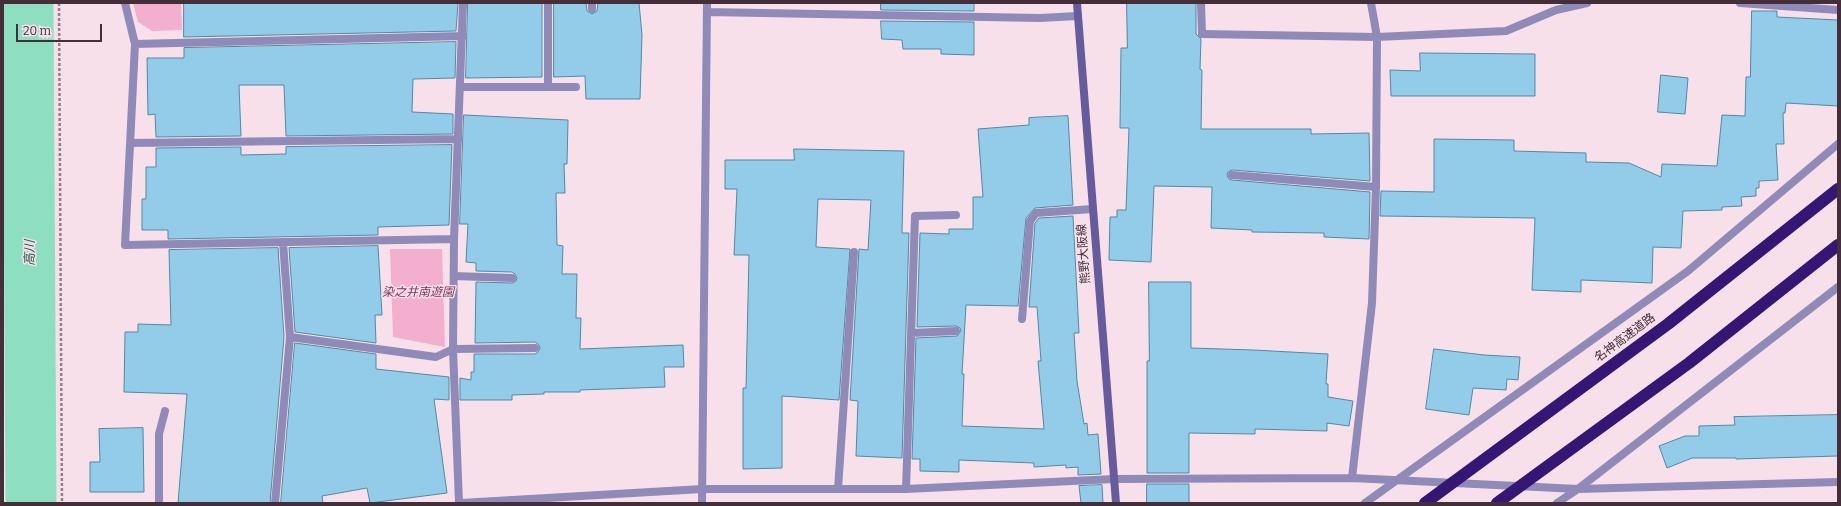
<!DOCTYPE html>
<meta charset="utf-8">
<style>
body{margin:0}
#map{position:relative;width:1841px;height:506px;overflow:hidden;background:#f8e0eb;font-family:Bitter,serif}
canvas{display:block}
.frame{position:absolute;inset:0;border:4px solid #442e39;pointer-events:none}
.scale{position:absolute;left:16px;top:24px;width:86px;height:18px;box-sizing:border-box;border:2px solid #442e39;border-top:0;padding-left:5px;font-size:12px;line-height:14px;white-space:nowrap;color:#442e39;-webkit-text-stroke:3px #f8e0eb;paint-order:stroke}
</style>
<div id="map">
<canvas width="1841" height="506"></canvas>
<div class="frame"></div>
<div class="scale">20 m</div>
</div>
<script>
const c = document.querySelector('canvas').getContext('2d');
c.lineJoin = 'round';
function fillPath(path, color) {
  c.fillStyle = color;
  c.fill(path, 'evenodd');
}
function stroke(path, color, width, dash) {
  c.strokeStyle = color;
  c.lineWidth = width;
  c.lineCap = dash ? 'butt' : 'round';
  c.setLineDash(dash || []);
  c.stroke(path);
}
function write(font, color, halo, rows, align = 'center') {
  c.font = font + ' Bitter,"Noto Sans JP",serif';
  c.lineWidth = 3;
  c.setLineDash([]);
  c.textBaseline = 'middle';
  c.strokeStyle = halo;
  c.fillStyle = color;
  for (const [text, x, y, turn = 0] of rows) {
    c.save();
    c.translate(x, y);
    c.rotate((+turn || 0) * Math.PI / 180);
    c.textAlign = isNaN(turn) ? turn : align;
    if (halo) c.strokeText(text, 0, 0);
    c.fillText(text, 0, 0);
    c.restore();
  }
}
fillPath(new Path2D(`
 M133,3H181L182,30L152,31L138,22Z
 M390,249H442L445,347L393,337Z`), '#f2afce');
stroke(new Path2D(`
 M28,3L31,503`), '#8edec2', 51);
const building = new Path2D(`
 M184,3H458L456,31L184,37Z
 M468,3H542V77L466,78Z
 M554,3H586L587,11L592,14L597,11L598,3H639L642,35L640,99H586L585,76L554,77Z
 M881,3H974V11L881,10Z
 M1127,3H1196V34L1201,39L1200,69L1202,70L1201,129H1311V134L1369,133L1370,181L1232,170L1228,172L1227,175L1229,179L1232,180L1370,192L1369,239L1324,237V233L1252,232V230L1211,228L1212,187L1154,186L1151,262L1109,260L1110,217H1117V210H1126L1129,128H1120L1121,48H1127Z
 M1752,11H1777V17L1838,20V106L1786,103L1785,113H1783L1784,144H1776L1778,180L1759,181V188H1756V196L1741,197L1742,206L1722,207V210L1683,211L1681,248L1653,247L1652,283L1581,280V292L1532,290L1535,218L1380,216L1381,191L1434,192V139L1514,140V151L1586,153V162L1629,163L1661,177L1662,164L1717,166L1722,115L1745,116L1746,77H1750Z
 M881,21L974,22V55L941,54V49H903L902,40L882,39Z
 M456,42L455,78L413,79L412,112L453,114V134L286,136L284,85H239L241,136L156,137L155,114L148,115L147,58H184V48Z
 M1420,53L1535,54V96H1391L1390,70L1420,71Z
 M1661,75L1688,78L1685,114L1658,112Z
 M464,115L568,120L567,164H564L565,193H556L557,245L563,246L562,274H577L576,318H581L580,349L683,345L684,367H664L665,387L580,390V392H544V394L512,395V400H460V378L471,380V372H474V354H535L538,352L540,348L539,345L535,342L475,343L476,282L512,283L516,281L517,278L515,274L512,272L476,271V263L466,262L468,224H460Z
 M1068,116L1073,205L1035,208L1026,218L1018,306L966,305L962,374H964L962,426L1044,429L1038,361H1041L1037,307H1029L1035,223L1039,218L1073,216L1079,333H1074L1077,381L1084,424L1087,423L1088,435L1098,434L1101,474L1078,475V467L1066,468V465L1034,467V463L959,460V472L920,471V459H912L916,338L957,336L961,331L960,328L956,326L917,327L920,233L949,234V229H973V197H983L978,129L1029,125V118Z
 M452,145L449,225L378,227V235L168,239V230H142V199H146V167H156V148L241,147V155L286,154V147Z
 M794,149L904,151L902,233H909L902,458L856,456L858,401L850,400L859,249L868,250L871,200L818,199L816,247L850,249L839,400L782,396V468L743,469V388H746L749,255H734L737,189H725V160H794Z
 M378,246L382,315H375L376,343L295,332L289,248Z
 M278,248L284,337L270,503H178L187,394L124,392L125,332H138V324L171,325L169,250Z
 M1149,282H1191V348L1253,350L1328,354L1326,384H1328V397L1353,401L1349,426L1327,423V431L1255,429V434L1189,433V473H1147V361H1149Z
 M295,343L376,354V369L449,377V400L434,399L447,493L370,503L367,488L322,496L323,503H281Z
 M1434,349L1484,355L1520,357L1518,380L1507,379L1506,390L1473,388L1469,415L1426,409Z
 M1838,415V456L1736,459V458H1692L1667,468L1659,446L1685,436H1699V426L1735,425L1734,417Z
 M143,428L144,492H90V462H100L99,429Z
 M1147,484H1189V503H1147Z
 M1102,485L1103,503H1081L1079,486Z`);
fillPath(building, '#92cce8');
stroke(building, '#5089a3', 1);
stroke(new Path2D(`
 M59,3L62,503`), '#957e89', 2.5, [3, 2]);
stroke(new Path2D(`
 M548,3V87
 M592,3V9
 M1201,3L1202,34
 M461,87H576
 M454,276L512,278
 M1022,319L1030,221L1036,213L1093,209`), '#8f8ab7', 8);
stroke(new Path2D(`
 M125,3L135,44L125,245L454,239
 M1740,3L1838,10
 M707,12L1040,18L1078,16
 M1202,34L1377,37L1506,31L1556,10L1587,3
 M135,44L463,36
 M130,143L459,139
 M1232,175L1376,187
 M911,333L956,331
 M290,337L436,357L453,349L535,348
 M1352,478L1372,303L1376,187L1377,37L1371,3
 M838,489L854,252
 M906,489L915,216L956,215
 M159,503V434L165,411
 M275,503L290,337L283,242
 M459,503L453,349L454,239L463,3
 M461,503L702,489H906L1114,479L1352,478L1578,489
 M702,503L707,3
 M1365,503L1688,271L1838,144
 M1557,503L1578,489L1838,287`), '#8f8ab7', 8);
stroke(new Path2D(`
 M1578,489L1838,482`), '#8f8ab7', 8);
stroke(new Path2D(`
 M1077,3L1116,503`), '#665b9c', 8);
stroke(new Path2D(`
 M1425,503L1668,324L1838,189
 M1497,503L1689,363L1838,245`), '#351675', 12);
write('12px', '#442e39', '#f8e0eb', [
 ["熊野大阪線",1084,254,-94],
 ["名神高速道路",1625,338,-37]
]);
write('italic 12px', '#7f315b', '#f8e0eb', [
 ["染之井南遊園",418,293]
]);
write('italic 13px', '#1d5c49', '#f8e0eb', [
 ["高川",30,253,-90]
]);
</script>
